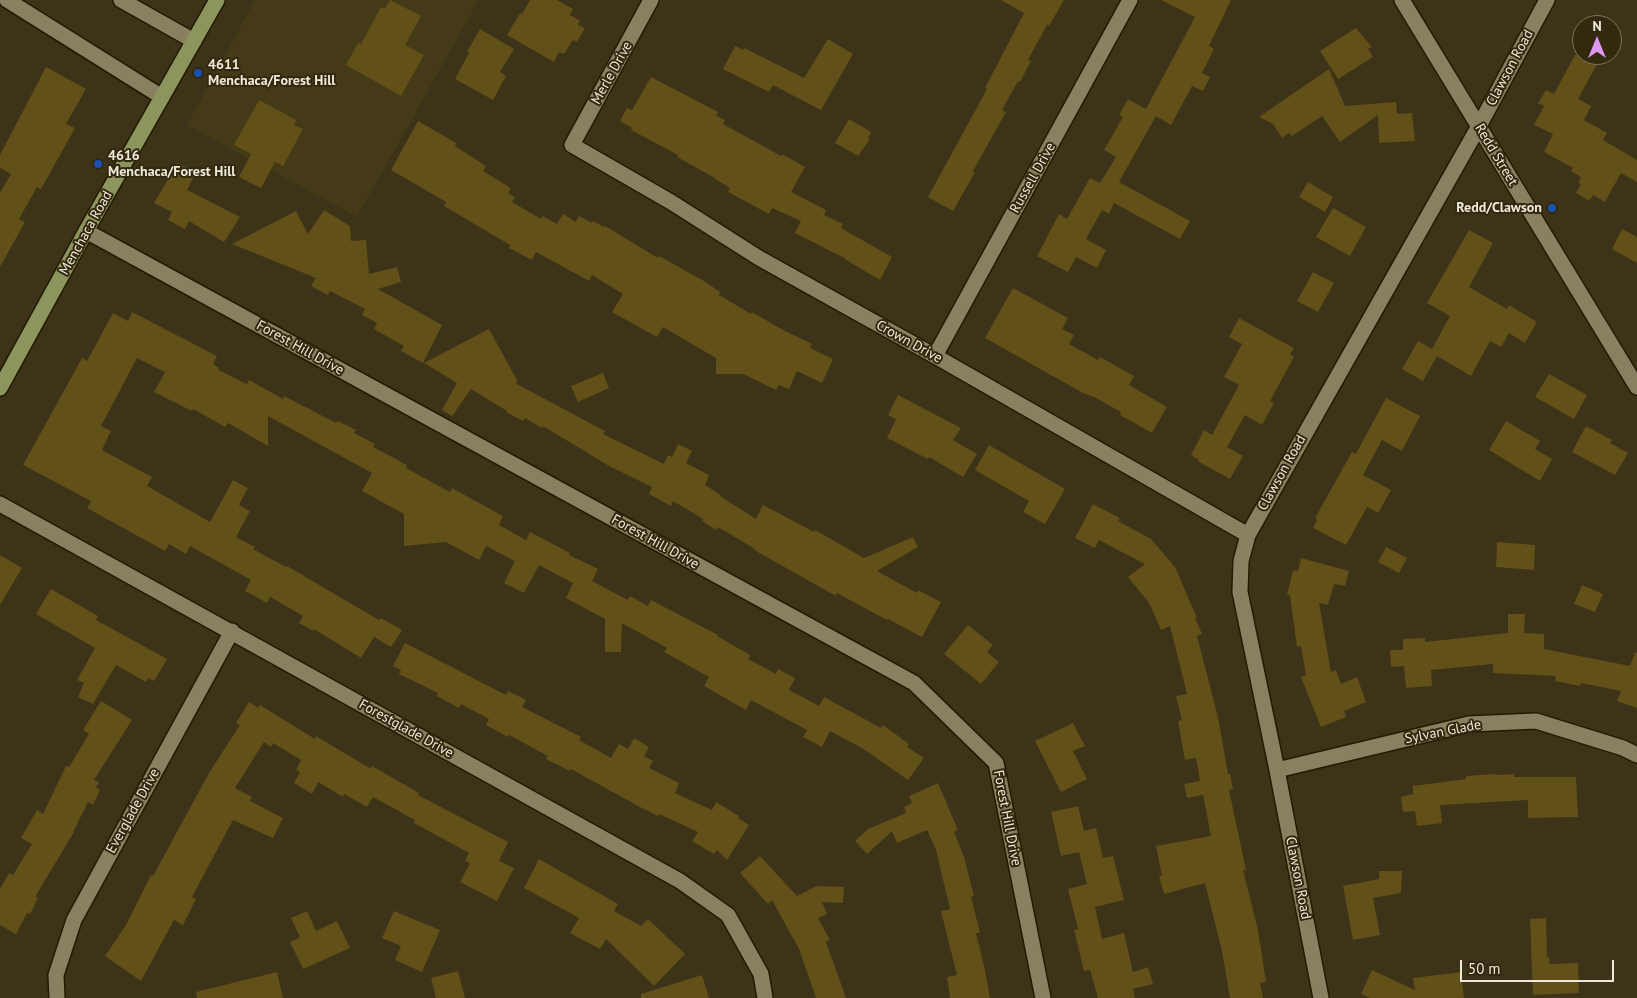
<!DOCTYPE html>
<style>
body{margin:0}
#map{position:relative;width:1637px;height:998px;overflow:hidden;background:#3c3318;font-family:"PT Sans",sans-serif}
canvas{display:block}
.north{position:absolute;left:1572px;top:15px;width:50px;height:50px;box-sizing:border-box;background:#32290e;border:1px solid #7d765f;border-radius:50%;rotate:0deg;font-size:14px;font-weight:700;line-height:20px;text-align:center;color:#eee9d9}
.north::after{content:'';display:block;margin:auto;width:18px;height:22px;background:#de98f2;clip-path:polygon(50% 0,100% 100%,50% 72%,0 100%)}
.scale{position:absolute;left:1460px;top:960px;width:154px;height:22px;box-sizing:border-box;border:2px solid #eee9d9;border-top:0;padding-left:6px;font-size:15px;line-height:18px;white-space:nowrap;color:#eee9d9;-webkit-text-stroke:4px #32290e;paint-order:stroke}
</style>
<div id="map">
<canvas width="1637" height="998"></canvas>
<div class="north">N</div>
<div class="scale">50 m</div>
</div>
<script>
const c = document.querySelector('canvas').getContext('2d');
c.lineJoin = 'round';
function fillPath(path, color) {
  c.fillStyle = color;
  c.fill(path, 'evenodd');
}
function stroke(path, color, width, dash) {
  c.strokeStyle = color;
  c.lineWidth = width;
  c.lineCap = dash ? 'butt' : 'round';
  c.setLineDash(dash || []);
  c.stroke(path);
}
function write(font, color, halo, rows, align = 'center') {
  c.font = font + ' "PT Sans",sans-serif';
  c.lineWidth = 4;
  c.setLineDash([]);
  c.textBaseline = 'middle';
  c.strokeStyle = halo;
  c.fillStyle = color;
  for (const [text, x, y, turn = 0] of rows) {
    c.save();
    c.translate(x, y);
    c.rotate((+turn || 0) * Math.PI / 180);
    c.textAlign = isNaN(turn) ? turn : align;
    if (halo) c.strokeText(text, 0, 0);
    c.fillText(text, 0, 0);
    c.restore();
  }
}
fillPath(new Path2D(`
 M255,0H479L357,217L187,125Z`), '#453a17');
fillPath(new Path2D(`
 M390,0L421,16L405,45L424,55L401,96L346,65L358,43L361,44L381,7L385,9Z
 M530,0H557L573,9L570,15L580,21L578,25L585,28L577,42L573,40L564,54L559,52L554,62L507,35L520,13L522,14Z
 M1001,0H1064L1049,26L1047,25L1028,60L1031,61L1020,82L1018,81L1002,110L1006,112L973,171L975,172L953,211L928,197L987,89L985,88L1024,13Z
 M1161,0H1231L1209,46L1214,49L1202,73L1210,77L1203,91L1192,86L1171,125L1156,116L1119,182L1190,221L1180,239L1114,203L1109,214L1102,210L1086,239L1106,250L1097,268L1076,257L1068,272L1037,256L1059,214L1067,219L1090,178L1100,183L1116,157L1104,150L1123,117L1119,115L1128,99L1146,109L1195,17Z
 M1356,28L1372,47L1368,49L1373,57L1338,79L1320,51Z
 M480,29L514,49L500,72L506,76L493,100L455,79L469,53L467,52Z
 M828,39L853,54L821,110L773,85L769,92L723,69L735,46L743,50L744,48L804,78Z
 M1575,55H1602L1578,99L1591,106L1584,120L1607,133L1603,140L1637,160V182L1621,173L1605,202L1593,195L1589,201L1576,193L1581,184L1578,183L1581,177L1571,171L1573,168L1544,152L1553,134L1534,125L1544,106L1538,103L1546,90L1554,94Z
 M46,67L86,89L66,124L75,128L41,189L37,187L19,219L25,222L0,267V193L11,174L0,168V155Z
 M1329,69L1345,106L1396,102L1397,114L1412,113L1415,141L1379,143L1378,115L1340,142L1322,116L1292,136L1289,133L1282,138L1273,124L1259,117Z
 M651,77L718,112L716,116L725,120L723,124L781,156L782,154L805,167L791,192L826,210L824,215L843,224L841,228L892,257L880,280L846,260V259L795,233L801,221L772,208L769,214L728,192L730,188L715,179V178L677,157L678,155L631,130L632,128L620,121L627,108L632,110Z
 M259,100L296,120L294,125L303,129L283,166L275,162L261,188L239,177L251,154L234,145Z
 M849,119L871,132L868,138L870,139L858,156L835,143Z
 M418,121L456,143L455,146L486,166L483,171L511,188L508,193L515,197L512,202L541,219L542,216L557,224L563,214L576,222L579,216L592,223L593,221L604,227L605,226L658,258L659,256L704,281L720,292L719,295L751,314L752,312L783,330L812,344L810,348L833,359L822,383L797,371L789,389L779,385L776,390L743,374H716V358L663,327L657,337L612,312L623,294L592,275L589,281L536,252L532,260L509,248L510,245L444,206L446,202L391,170Z
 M178,163L196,172L187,190L240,217L224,242L189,221L185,229L168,220L172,212L154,203Z
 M1308,182L1333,197L1325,212L1299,197Z
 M1333,208L1366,227L1350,256L1316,237Z
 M324,210L350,226L351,241L366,240L369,274L397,267L401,282L378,289L442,325L423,363L401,351L404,346L374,329L377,323L362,315L365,309L330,291L328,295L311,286L316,278L232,244L296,211L308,234Z
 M1622,229L1637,237V263L1612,249Z
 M1469,230L1493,243L1469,287L1507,309L1509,305L1537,322L1525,343L1509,333L1501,347L1490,341L1471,376L1437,356L1423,381L1402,369L1418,341L1432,349L1450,316L1427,303Z
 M1313,272L1334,283L1318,312L1297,301Z
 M1013,288L1068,318L1062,329L1074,335L1069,344L1098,360L1100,357L1134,376L1129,385L1167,407L1152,433L1120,415L1121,412L1094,397L1083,393L985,338Z
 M132,312L217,356L213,364L219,368L218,370L247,384L249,380L283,399L284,396L336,423L338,421L356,430L354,433L375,444L373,447L407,465L406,468L450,492L452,488L503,516L499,525L526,540L530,532L570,553L569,555L598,569L592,581L628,600L630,596L648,606L651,600L718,635L717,636L750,655L748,659L776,674L778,669L795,678L789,690L819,706L824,697L881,728L883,725L909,744L907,747L924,758L908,780L862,748L830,731L822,747L803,737L807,730L751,700L746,710L704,686L709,677L664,652L667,648L622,623L621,652H605V619L566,598L573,583L539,565L524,593L504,583L515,561L486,546L479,560L446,542L404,546V514L362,491L372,473L268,416V446L228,423L225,427L193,409L192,411L154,392L165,372L137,358L101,426L111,431L102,450L152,477L147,486L210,522L233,480L248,488L239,505L250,511L236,537L255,547L253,549L286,567L287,566L379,620L381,618L402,630L391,647L374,637L361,658L314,629L313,631L299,623L303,616L270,597L267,603L245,591L251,580L190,546L186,554L169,544L165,551L87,508L91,501L23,465L82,358L87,361L113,313L128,321Z
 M1239,318L1294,348L1290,354L1294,357L1270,401L1274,403L1262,425L1245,415L1227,447L1243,456L1230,479L1199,462V460L1191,455L1204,430L1212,435L1239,385L1224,377L1242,344L1229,337Z
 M489,329L518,382L515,383L605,431L603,434L664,464L668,455L672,457L678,444L692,451L686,463L709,475L705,485L721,495L720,496L756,519L763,505L814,532L815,530L864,558L913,537L918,547L877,571L917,593L918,590L941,602L922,637L888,619L887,620L837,593L836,596L754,550L755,549L718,527L716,530L702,521L703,519L673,501L671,506L649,494L652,487L609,466L543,426L542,428L525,418L523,421L506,412L507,411L471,389L452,416L442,410L457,383L424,363Z
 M603,373L609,388L578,402L571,386Z
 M1549,374L1587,395L1574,419L1535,397Z
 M898,395L961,428L953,440L977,454L963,477L929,457L928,459L887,438L896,419L888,415Z
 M1386,398L1420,416L1402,451L1382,440L1363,475L1391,490L1378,513L1367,507L1346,545L1313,528L1317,520L1315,518L1352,452L1356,454Z
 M1506,421L1540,441L1535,449L1552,459L1540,481L1489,450Z
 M1586,426L1612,440L1610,443L1628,453L1615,475L1572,452Z
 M989,445L1065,489L1045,524L1023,512L1029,501L975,470Z
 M1093,504L1120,518L1118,521L1151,539L1175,567L1197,618H1195L1202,634L1197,636L1218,717L1228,774H1230L1233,789L1229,790L1246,870H1243L1258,930L1266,982L1260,983L1263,998H1230L1222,951L1205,883L1164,894L1159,876H1162L1156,846L1211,836L1203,795L1187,798L1184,784L1200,781L1196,758L1185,760L1178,721L1182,720L1176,696L1187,694L1170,626L1161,630L1149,603L1128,577L1145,564L1099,540L1095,548L1075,538Z
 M1497,542L1535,545L1534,570L1496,567Z
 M1386,547L1407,558L1399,573L1378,562Z
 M0,555L22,568L0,605Z
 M1301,558L1349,571L1345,586L1334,584L1328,605L1319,603L1331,672L1336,670L1341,684L1357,677L1366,702L1344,711L1346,717L1321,727L1301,677L1306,675L1301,646L1297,647L1290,595H1287L1293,570L1298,571Z
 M1582,585L1603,594L1595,612L1574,604Z
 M51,589L98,616L96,620L167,659L154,681L148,678L146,682L116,665L93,704L78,697L84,683L77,680L95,648L36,614Z
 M1508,614H1525L1524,633L1544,634V649L1630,666L1635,652L1637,653V708L1617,701L1621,691L1581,683L1580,686L1555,681L1556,676L1493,673V664L1431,670L1432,686L1406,688L1404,666L1391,667L1390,650H1403V639L1425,638V642L1508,633Z
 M968,625L993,645L987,652L999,662L981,684L944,654Z
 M405,643L506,695L508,691L526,700L522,707L581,737L579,740L611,758L619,744L628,749L634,738L649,747L644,756L653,761L649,768L679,783L675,793L712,810L716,802L739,816L738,818L749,825L727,860L717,850L714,854L692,841L698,832L659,814L658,816L638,806L571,769L570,771L546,759L548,756L509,735L508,737L486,725L489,719L461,704L459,708L437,696L438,693L399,674L401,670L393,666Z
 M101,701L132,720L94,780L99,782L96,788L100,790L93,805L88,802L73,832H74L35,897L38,898L30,914L27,913L16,934L0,925V889L9,873L13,875L32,844L21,838L37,810L43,814L66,766L69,767L89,734L83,730Z
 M249,702L258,708L260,705L315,739L316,736L371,769L372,766L419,793L418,795L508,842L499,861L514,868L497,901L460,882L470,863L465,861L469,853L414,823L415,820L373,797L367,807L344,794L343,797L318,782L312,794L294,783L300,772L296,770L301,760L273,743L271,747L264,742L235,788L252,797L250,801L283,818L273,838L233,820L192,897L196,899L183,925L174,920L141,981L105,956L126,925L151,875L153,876L209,773L240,725L236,723Z
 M1073,723L1085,746L1073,751L1087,779L1061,792L1035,741Z
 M1496,774L1497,775L1514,774V777H1576L1578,817L1528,818V800L1440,805L1442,823L1417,826L1415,811L1403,812L1401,797L1413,794V786L1466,779V776Z
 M938,783L958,830L954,832L964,857L974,896L971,897L980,933H976L985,970L990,998H950L947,977L957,975L941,911L950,909L936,850L927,830L897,843L892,831L867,854L855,841L868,829L906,813L904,807L912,803L909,796Z
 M1078,806L1084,831L1096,828L1103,858L1113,856L1124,900L1095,907L1102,939L1124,933L1133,972L1148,967L1153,984L1133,989L1135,998H1098L1090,970L1084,971L1074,930L1078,929L1068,889L1087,884L1079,852L1061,856L1051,812Z
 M760,856L797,896L817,886L844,887L843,903L822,902L827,914L818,918L830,940L826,942L846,998H816L799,949L772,900L768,904L740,873Z
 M539,859L618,904L614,911L641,926L648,919L685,954L654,986L606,939L600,949L570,933L579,918L524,888Z
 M1379,871H1402L1401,893L1373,898L1380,935L1353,940L1343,886L1379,879Z
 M307,911L316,931L337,921L350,948L303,969L290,942L300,937L291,918Z
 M394,911L440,930L422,972L395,960L401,946L382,938Z
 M1546,918L1547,957H1549L1550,964L1578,963L1579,993L1533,995L1530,919Z
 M1372,970L1415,990L1413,978L1461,972L1464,998H1370L1361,994Z
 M458,971L465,998H436L431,978Z
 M277,972L283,998H197L196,992Z
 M702,975L709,998H641V994Z`), '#615018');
const minor = new Path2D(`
 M7,0L162,97
 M121,0L194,41
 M651,0L572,145L671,202L759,258L935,356L1248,535
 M1402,0L1637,387
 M86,231L914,683L996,763L1043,998
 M935,356L1130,0
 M0,504L680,881L728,915L761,974L765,998
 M1277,770L1469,724L1536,721L1623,748L1637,755
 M57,998L56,975L74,920L232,631
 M1321,998L1277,770L1240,592L1241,561L1248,535L1479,126L1547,0`);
const major = new Path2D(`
 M0,388L86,231L217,0`);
stroke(minor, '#231b01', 18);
stroke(major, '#231b01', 18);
stroke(minor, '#897f61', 15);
stroke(major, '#8b955d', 15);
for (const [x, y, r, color] of [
 [198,73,5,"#1a4fb4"],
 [98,164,5,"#1a4fb4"],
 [1552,208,5,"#1a4fb4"]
]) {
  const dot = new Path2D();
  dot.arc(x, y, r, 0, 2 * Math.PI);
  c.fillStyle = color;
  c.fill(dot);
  stroke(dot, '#32290e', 2);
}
write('bold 14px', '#eee9d9', '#32290e', [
 ["4611",208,65],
 ["Menchaca/Forest Hill",208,81],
 ["4616",108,156],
 ["Menchaca/Forest Hill",108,172],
 ["Redd/Clawson",1542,208,"right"]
], 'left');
write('14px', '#eee9d9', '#32290e', [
 ["Clawson Road",1510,68,-62],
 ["Merle Drive",612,73,-61],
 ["Redd Street",1496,155,59],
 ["Russell Drive",1033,178,-61],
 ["Menchaca Road",86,233,-61],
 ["Crown Drive",909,342,29],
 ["Forest Hill Drive",300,348,29],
 ["Clawson Road",1282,473,-61],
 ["Forest Hill Drive",655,542,29],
 ["Forestglade Drive",406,729,29],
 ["Sylvan Glade",1443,732,-11],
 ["Everglade Drive",133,811,-61],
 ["Forest Hill Drive",1007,818,79],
 ["Clawson Road",1298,878,79]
]);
</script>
